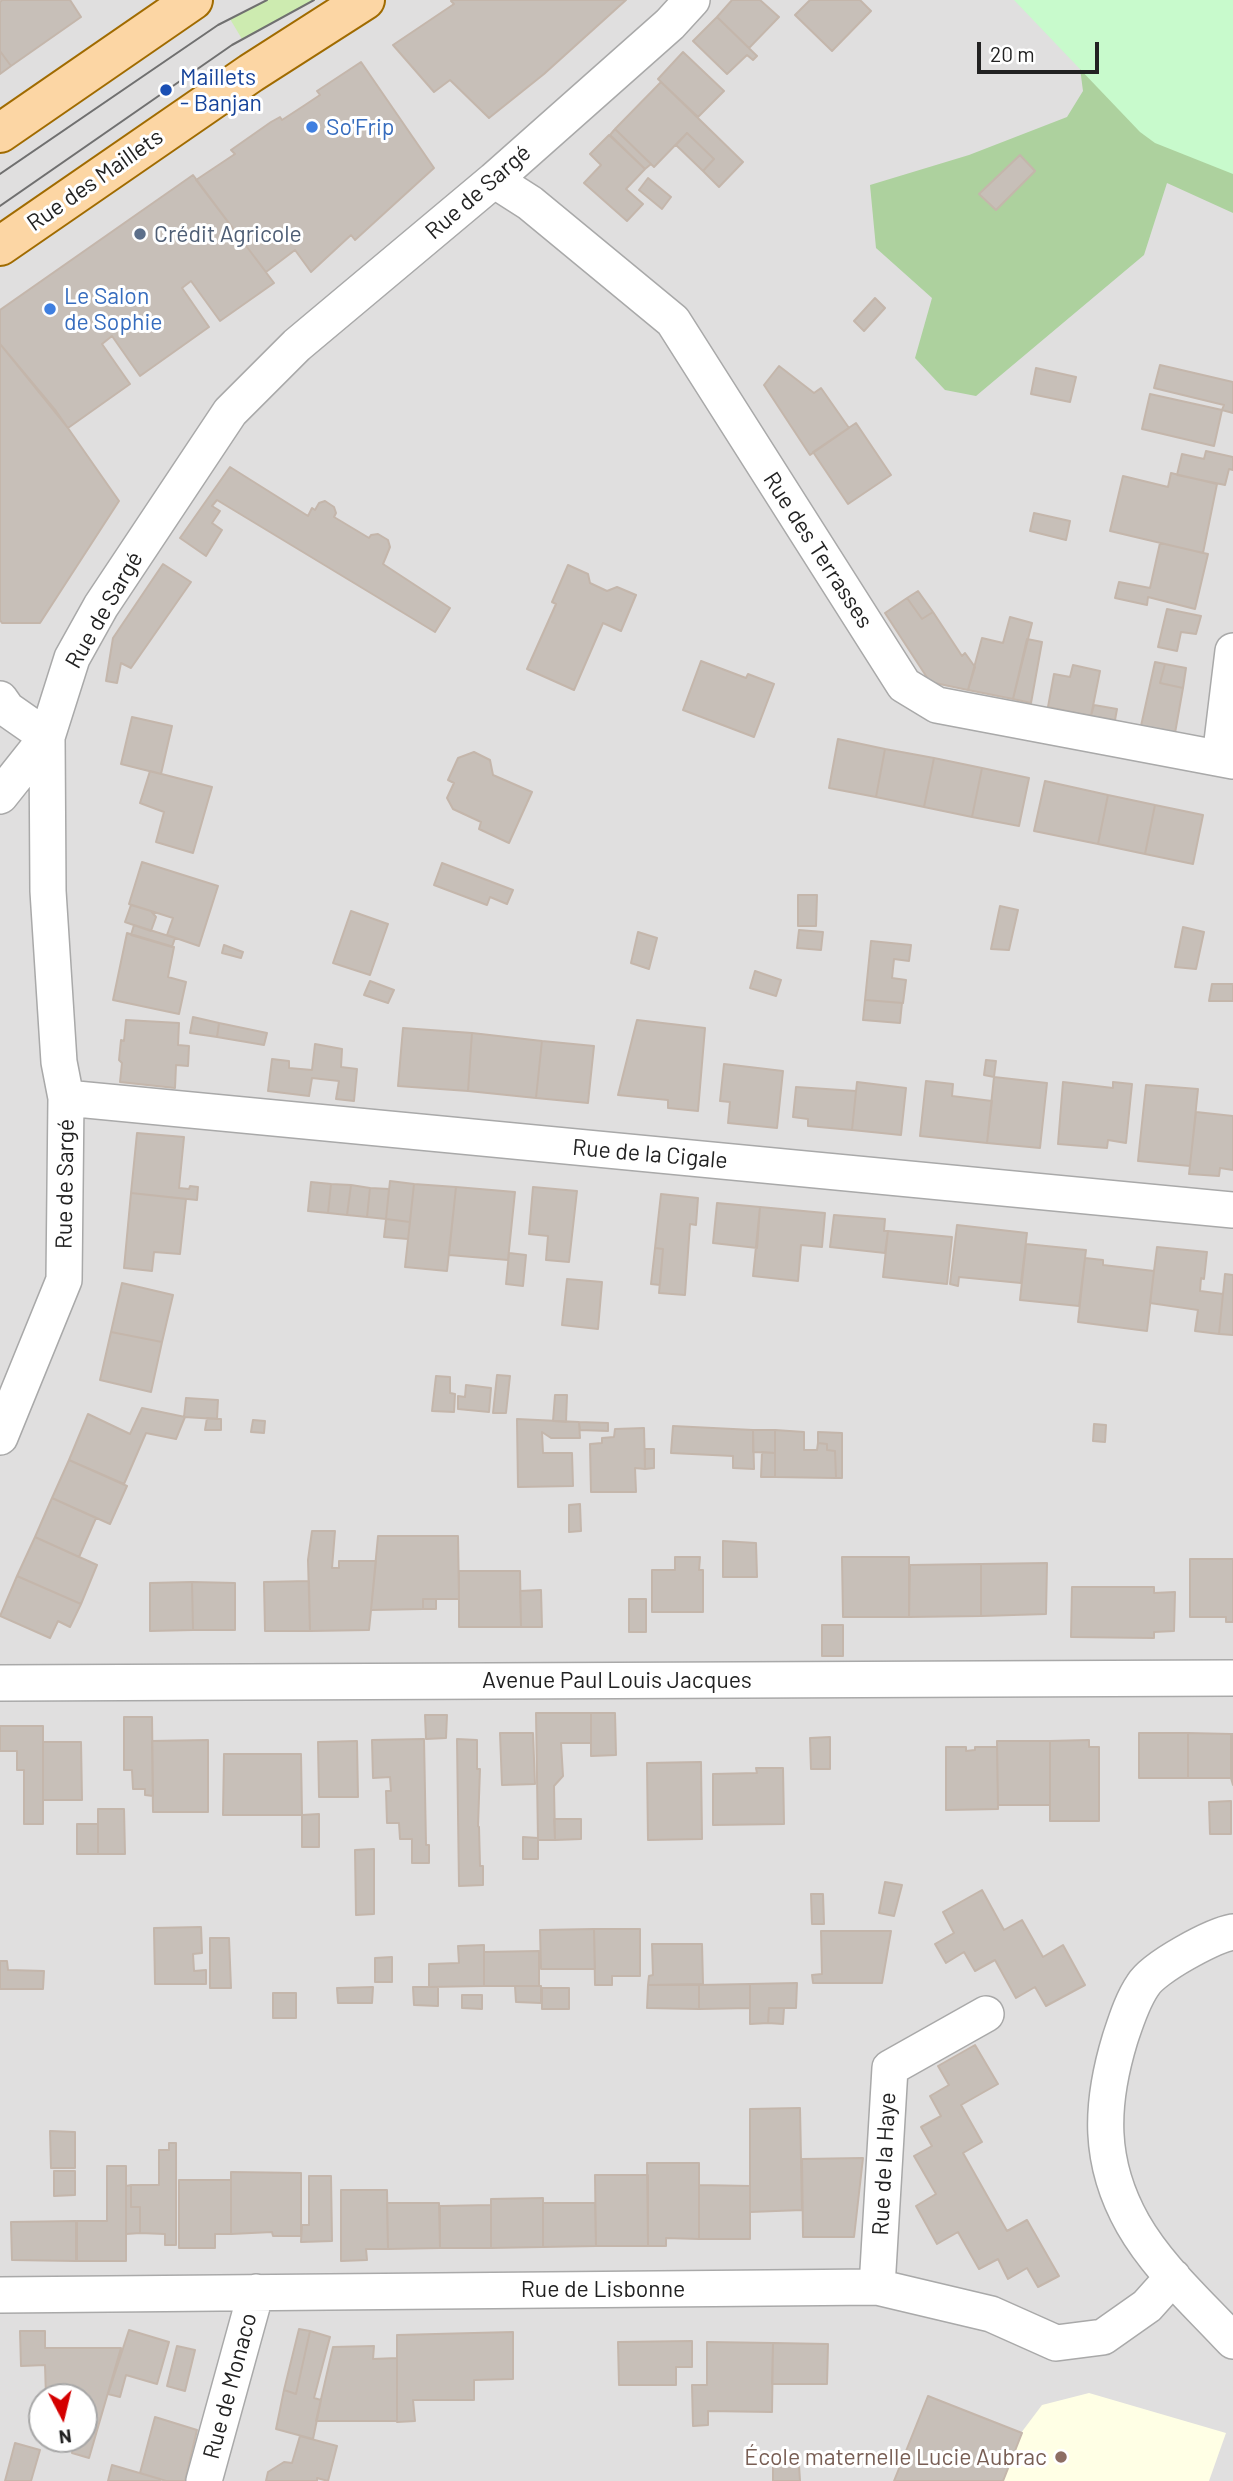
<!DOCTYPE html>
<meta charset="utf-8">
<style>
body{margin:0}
#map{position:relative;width:1233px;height:2481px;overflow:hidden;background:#f2efe9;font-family:Barlow,sans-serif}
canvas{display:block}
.north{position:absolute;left:28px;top:2383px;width:70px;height:70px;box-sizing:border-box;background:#fff;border:2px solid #a7a7a7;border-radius:50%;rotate:173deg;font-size:19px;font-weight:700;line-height:28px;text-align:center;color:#222}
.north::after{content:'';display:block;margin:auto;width:24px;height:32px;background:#d40000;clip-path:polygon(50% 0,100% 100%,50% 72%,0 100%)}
.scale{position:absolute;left:977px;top:42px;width:122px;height:32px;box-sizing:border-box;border:4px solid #222;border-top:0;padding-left:9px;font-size:21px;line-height:24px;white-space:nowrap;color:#222;-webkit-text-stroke:5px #fff;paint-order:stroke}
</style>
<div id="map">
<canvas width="1233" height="2481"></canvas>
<div class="north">N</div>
<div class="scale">20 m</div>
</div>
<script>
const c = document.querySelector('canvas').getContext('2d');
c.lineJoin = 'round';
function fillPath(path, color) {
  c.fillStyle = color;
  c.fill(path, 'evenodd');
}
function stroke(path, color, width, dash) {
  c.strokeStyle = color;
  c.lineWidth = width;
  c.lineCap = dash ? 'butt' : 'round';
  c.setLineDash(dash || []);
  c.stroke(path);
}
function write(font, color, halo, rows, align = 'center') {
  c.font = font + ' Barlow,sans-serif';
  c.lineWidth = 6;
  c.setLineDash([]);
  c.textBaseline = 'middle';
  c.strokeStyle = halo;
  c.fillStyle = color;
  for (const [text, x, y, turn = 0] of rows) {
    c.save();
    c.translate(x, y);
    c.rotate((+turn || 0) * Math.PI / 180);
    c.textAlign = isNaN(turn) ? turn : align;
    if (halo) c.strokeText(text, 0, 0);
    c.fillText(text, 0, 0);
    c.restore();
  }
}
fillPath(new Path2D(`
 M0,0H1233V2481H0ZM42,2397H84V2439H42Z`), '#e0dfdf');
fillPath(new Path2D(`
 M1089,2393L1226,2433L1209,2481H894L928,2396L1021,2433L1042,2405Z`), '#ffffe5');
fillPath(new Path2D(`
 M267,0H314L242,39L230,19Z`), '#cdebb0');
fillPath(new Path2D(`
 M1071,0H1233V213L1167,183L1144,255L976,396L945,390L915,358L932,298L876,248L870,185L969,155L1067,117L1083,91Z`), '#add19e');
fillPath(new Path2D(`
 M1014,0H1233V174L1155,143L1140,132Z`), '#c8facc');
const building = new Path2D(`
 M2,0H70L81,17L11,66L0,51V2Z
 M453,0H626L544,74L489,118L450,80L434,92L393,45L454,4L451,1Z
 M732,0H760L779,17L749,48L717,17Z
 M810,0H860L871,11L832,51L795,15Z
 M717,17L757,56L753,60L747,55L727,74L693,41Z
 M0,51L11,66L0,74Z
 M683,52L724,91L698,117L658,79Z
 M361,62L434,168L355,240L351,235L311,272L295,250L266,272L196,180L235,154L231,150L271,122L280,117L282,120L305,105L320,95L317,91Z
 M661,82L743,162L719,187L703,171L714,159L687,133L654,167L615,129Z
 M615,129L651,164L645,169L610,135Z
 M687,133L714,159L703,171L676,145Z
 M609,135L645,169L626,189L643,204L627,221L584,183L601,165L590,154Z
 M1020,155L1035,171L996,210L979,194Z
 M193,175L274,283L220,321L191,281L182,288L209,327L140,376L112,336L102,344L130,384L68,428L0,344V310Z
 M648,178L671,197L662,209L639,190Z
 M875,298L885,308L864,331L854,321Z
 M0,344L56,411L119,501L40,623H2L0,620Z
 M1160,365L1233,382V413L1222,410L1224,405L1154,388Z
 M779,366L814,393L821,388L849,428L810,455L764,385Z
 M1036,368L1076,377L1070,402L1031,394Z
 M1150,394L1222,410L1214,446L1142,429Z
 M856,423L891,475L848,504L813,452Z
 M1206,451L1233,457V470L1229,469L1225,485L1177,475L1182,454L1204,459Z
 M230,467L308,516L312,508L315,510L319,503L325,501L334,507L336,513L334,517L369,538L371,535L378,534L388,540L390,547L383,564L450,608L435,632L217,500L212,506L220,511L212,523L222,530L206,556L180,538Z
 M1171,473L1217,484L1203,553L1110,531L1123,476L1168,487Z
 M1034,513L1070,521L1066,540L1030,531Z
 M1160,543L1208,554L1195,609L1148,597L1147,605L1115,598L1119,582L1150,588Z
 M163,564L191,582L131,668L121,663L117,683L106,681L113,638Z
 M568,565L588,574L590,583L607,591L617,587L636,595L621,631L603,623L574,690L527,669L556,604L552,602Z
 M918,591L933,612L922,619L907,598Z
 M907,598L922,619L933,612L962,656L965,653L975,667L968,690L930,682L885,613Z
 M1167,609L1201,616L1196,634L1181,632L1177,651L1158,647Z
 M1010,617L1032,623L1013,699L968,690L982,638L1003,643Z
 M1027,639L1042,642L1031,703L1013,699Z
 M701,661L746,678L748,674L774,684L754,737L683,710Z
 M1155,662L1165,664L1160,683L1183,688L1175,733L1141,726Z
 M1165,664L1186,668L1183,688L1160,683Z
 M1073,665L1100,671L1091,716L1048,707L1054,674L1070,677Z
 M1094,705L1117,709L1115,720L1091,716Z
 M132,717L172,726L161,774L121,764Z
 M838,739L885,749L876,797L829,788Z
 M885,749L934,758L924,807L876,797Z
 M474,752L490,760L493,775L532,792L509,843L479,829L481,822L453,809L447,798L454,783L448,780L458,758Z
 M934,758L982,768L972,817L924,807Z
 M982,768L1029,778L1019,826L972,817Z
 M150,771L212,787L193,853L156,842L164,812L140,803Z
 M1045,781L1108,795L1098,844L1034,831Z
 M1108,795L1155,805L1145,854L1098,844Z
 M1155,805L1203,815L1193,864L1145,854Z
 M142,862L218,886L199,946L167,935L173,918L129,904Z
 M442,863L513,890L507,904L490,897L487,905L434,885Z
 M798,895H817L816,926H798Z
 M131,905L151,911L156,917L151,931L125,922Z
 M1000,906L1018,910L1009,950L991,949Z
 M351,911L388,924L370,975L333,963Z
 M134,925L175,938L172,947L131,935Z
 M1183,927L1204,932L1196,969L1175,967Z
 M799,930L823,932L821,950L797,948Z
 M638,932L657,938L649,969L631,963Z
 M127,933L174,947L168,977L186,982L179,1014L113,1000Z
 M871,941L911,945L909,961L894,959L892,978L906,980L903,1003L865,1000Z
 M224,945L243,952L241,958L222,953Z
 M755,971L781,980L776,996L750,988Z
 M370,981L394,990L388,1003L364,995Z
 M1212,984H1233V1001H1209Z
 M865,1000L902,1003L900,1023L863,1020Z
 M193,1017L219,1023L217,1037L190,1033Z
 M126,1020L179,1023L178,1045L189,1046L188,1066L176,1065L175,1088L120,1082L122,1063L119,1060L121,1040L124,1041Z
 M637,1020L705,1028L698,1111L668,1108V1100L618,1095Z
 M219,1023L267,1033L264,1045L217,1037Z
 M403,1028L472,1033L468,1091L398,1086Z
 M472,1033L542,1041L536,1098L468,1091Z
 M542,1041L594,1046L588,1103L536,1098Z
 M315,1044L342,1049L341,1067L357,1069L354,1101L336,1099L339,1081L312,1078L309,1096L268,1091L272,1059L289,1061V1068L312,1070Z
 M986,1060L996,1061L994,1077L984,1075Z
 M724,1064L783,1071L777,1128L728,1123L730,1102L720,1101Z
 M994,1077L1047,1083L1040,1148L987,1143Z
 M926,1081L953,1084L952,1096L992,1101L987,1143L920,1136Z
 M857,1082L906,1088L901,1135L852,1130Z
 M1063,1082L1113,1088V1082L1132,1084L1126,1143L1108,1140L1107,1148L1058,1144Z
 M1146,1085L1198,1089L1190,1166L1138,1161Z
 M796,1087L856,1091L852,1130L808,1126V1119L793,1117Z
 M1196,1112L1233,1116V1170L1220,1168L1219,1176L1189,1174Z
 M137,1133L184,1137L179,1188L189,1189L190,1186L198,1187L197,1200L131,1193Z
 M390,1181L414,1184L410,1222L386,1219Z
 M311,1182L331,1184L328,1213L308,1211Z
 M331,1184L351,1185L347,1215L328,1213Z
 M414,1184L456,1187L447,1271L405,1267Z
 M351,1185L370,1188L367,1217L347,1215Z
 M456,1187L515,1192L508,1260L449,1255Z
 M533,1187L577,1191L569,1262L546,1260L548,1236L529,1234Z
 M370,1188L389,1189L386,1219L367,1217Z
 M131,1193L186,1199L180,1254L154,1252L152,1271L124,1268Z
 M661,1194L698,1198L696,1225L690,1224L685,1295L659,1293L663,1249L655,1248Z
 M717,1203L760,1207L757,1248L713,1243Z
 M760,1207L825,1213L822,1247L801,1245L798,1281L753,1276Z
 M834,1215L885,1219L884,1231H888L885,1253L830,1247Z
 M386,1219L410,1222L408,1239L384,1237Z
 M957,1225L1027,1233L1021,1283L959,1277L958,1286L950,1284Z
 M888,1231L952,1237L947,1284L883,1277Z
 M1026,1244L1086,1250L1079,1306L1020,1300Z
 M1157,1247L1207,1252L1204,1279L1201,1278L1200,1291L1223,1294L1219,1334L1195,1331L1198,1310L1150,1303Z
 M655,1248L663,1249L660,1285L651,1284Z
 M509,1253L526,1255L523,1286L506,1284Z
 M1085,1258L1103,1260V1265L1154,1271L1147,1331L1078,1322Z
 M1225,1274L1233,1275V1335L1219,1334Z
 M567,1279L602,1282L598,1329L562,1325Z
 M122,1283L173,1295L162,1342L111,1332Z
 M111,1332L162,1342L151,1392L100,1380Z
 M497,1375L510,1376L506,1413H493Z
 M436,1376L450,1377V1393L455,1394L454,1412L432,1411Z
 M466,1385L491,1388L489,1412L458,1409V1396L465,1397Z
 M555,1395H567L566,1422L553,1421Z
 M186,1398L218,1400L217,1419L184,1417Z
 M142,1408L185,1417L176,1439L146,1433L124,1484L69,1460L88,1414L130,1434Z
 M207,1418L221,1419V1430H205Z
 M517,1419L579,1422L580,1438H551L542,1432L543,1453H572L573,1486L518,1487Z
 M253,1420L265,1421L264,1433L251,1432Z
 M579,1422L608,1423V1431L580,1430Z
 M1094,1424L1106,1425L1105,1442L1093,1441Z
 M673,1426L753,1430L754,1469L733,1468V1456L671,1453Z
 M644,1428L645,1469L635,1468L636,1492H591L590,1444L602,1443V1438L614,1437L615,1429Z
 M753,1430H775V1453L753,1452Z
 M775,1430L804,1432V1450H817L818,1443L827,1444V1450L835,1451L836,1478L775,1477Z
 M818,1432L842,1433V1478H836L835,1451L827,1450V1444L818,1443Z
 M645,1449H654V1468L645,1469Z
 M762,1452L775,1453V1477H761Z
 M69,1460L127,1486L110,1524L52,1498Z
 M52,1498L96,1518L79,1557L35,1537Z
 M580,1504L581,1531L569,1532V1505Z
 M312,1531H335L332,1568H339V1561H376L369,1630L310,1631L308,1560Z
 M378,1536H458L459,1599H423V1609L371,1610Z
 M35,1537L97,1565L81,1604L17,1576Z
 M723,1541L756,1543L757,1577H723Z
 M675,1557H700L699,1570H703V1612H652V1570H675Z
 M842,1557H909V1617H843Z
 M1190,1559H1233V1622H1226V1617H1190Z
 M1047,1563L1046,1614L981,1616V1564Z
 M981,1564V1616L909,1617L910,1565Z
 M459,1571H520L521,1627H459Z
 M17,1576L81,1604L70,1627L58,1621L50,1638L0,1616Z
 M309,1581L310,1631H265L264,1582Z
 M192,1582L193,1630L150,1631V1583Z
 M192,1582L235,1583V1630H193Z
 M1072,1587H1154V1593L1175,1592L1174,1631L1154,1632V1638L1071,1637Z
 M541,1590L542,1627H521L520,1591Z
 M423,1599H436V1609H423Z
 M629,1599H646V1632H629Z
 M822,1625H843V1656H822Z
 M536,1713H591V1743H561L563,1776L554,1786L555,1840H538Z
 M591,1713H615L616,1755L591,1756Z
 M425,1715H447L446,1738L426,1739Z
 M124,1717H152L153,1796L145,1795V1789H133L132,1770H124Z
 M0,1726H43V1824H24V1770H17V1751H0Z
 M500,1733H533L535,1784L502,1785Z
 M1139,1733H1188V1778H1139Z
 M1188,1733L1231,1734V1778H1188Z
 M1231,1734H1233V1785L1231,1778Z
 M830,1737V1769H811L810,1738Z
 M424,1739L426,1845H429V1863H412V1839H400L399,1823H387L386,1791H391L390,1777L373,1778L372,1740Z
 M457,1739L477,1740V1769H480L478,1826L479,1827L480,1866H483V1885L459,1886Z
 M208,1740V1812H153L152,1741Z
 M1089,1740V1747H1099V1821H1050V1741Z
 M357,1741L358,1797H319L318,1742Z
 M997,1741H1050V1805H998Z
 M43,1742H81L82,1800H43Z
 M946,1747H966V1751L975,1750V1747H997L998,1809L946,1810Z
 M224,1754H301L302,1815H223Z
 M701,1762L702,1839L648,1840L647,1763Z
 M756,1768H783L784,1824L713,1825V1774L757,1773Z
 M1231,1801V1834H1210L1209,1802Z
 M98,1809H124L125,1854H98Z
 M319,1814V1847H302V1815Z
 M554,1819H581V1839L555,1840Z
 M77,1824H98V1854H77Z
 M523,1837L538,1838V1859H523Z
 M374,1849V1914L356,1915L355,1850Z
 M885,1882L902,1885L894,1916L879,1913Z
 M982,1890L1004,1930L1022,1920L1043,1957L1063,1945L1085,1985L1046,2006L1035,1987L1016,1998L995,1960L975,1971L964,1952L946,1963L935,1944L954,1933L943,1912Z
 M811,1894H823L824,1924H812Z
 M201,1927L202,1953L193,1954L194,1971L206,1970V1984H155L154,1928Z
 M594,1929L595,1969H541L540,1930Z
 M594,1929H640V1976H612V1985H595Z
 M821,1931H891L882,1983H813L812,1975L822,1974Z
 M210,1938H229L231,1988H210Z
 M652,1944H702L703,1984L648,1985L649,1976L653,1975Z
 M484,1945V1986L429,1987V1964L459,1963L458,1946Z
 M539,1951V1986H484V1952Z
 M392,1957V1982H375V1958Z
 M0,1961H7L8,1970L44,1971L43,1989H0Z
 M797,1983L796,2008H769L768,2023L750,2024V1984Z
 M750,1984V2008L699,2009V1985Z
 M648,1985H699V2009L647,2008Z
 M515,1986H541V2003L516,2002Z
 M373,1987L372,2003H338L337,1988Z
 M413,1987H438V2006L414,2005Z
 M542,1988H569V2009H542Z
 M273,1993H296V2018H273Z
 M462,1995H482V2009L462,2008Z
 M769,2008H784L783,2024L768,2023Z
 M975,2045L998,2084L961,2105L982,2142L963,2153L1007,2231L1027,2220L1059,2276L1038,2287L1027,2268L1008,2279L998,2259L979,2269L958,2232L937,2244L916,2206L936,2194L914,2156L932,2146L921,2127L941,2116L930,2096L949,2085L938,2066Z
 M800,2108L802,2210L750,2212V2109Z
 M50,2131L75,2132V2168H51Z
 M169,2143H176V2245H165V2234L140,2233V2207H131V2185H159V2150H169Z
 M863,2158L854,2237H803L802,2159Z
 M647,2163H699V2239L666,2238V2246H648Z
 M107,2166H126V2261H77V2221H107Z
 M54,2171H75V2195L54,2196Z
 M231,2172L301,2173V2236H273L272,2232L231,2234Z
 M595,2175H648V2246H596Z
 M309,2176H331L332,2241L301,2242L302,2225H309Z
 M179,2180H231V2234H215V2248H179Z
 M131,2185V2207H140V2233L126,2234V2186Z
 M699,2185L750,2186V2239H699Z
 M341,2190H387L388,2249H366L367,2260L341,2261Z
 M543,2198V2247L491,2248V2199Z
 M387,2203H439L440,2248L388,2249Z
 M543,2203H595L596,2246L543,2247Z
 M491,2205V2248H440V2206Z
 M76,2221V2261L12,2260L11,2222Z
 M299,2329L310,2331L296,2394L284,2390Z
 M129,2330L169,2342L157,2384L126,2375L120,2397L108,2394Z
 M20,2331H45V2348H121L89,2458L72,2453L75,2439H84V2411L88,2412L90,2401H84V2397H46L45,2365L21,2366Z
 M310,2331L330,2337L314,2398L321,2400L313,2439L276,2429L284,2390L296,2394Z
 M513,2332V2379L474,2380V2400H413L415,2421L397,2422V2335Z
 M692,2341V2367H676V2385H619L618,2342Z
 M707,2342L773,2343L772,2412L708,2411V2425L693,2426L692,2385H707Z
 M773,2343L828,2344L827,2384H772Z
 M177,2346L195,2350L185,2391L167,2386Z
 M374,2346L373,2359L397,2358V2421H316L333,2347Z
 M928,2396L1022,2433L1003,2481H894Z
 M155,2417L197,2430L185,2481H166L140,2473Z
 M300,2436L337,2446L328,2481L317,2478V2481H266L268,2472L284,2462L292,2463Z
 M15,2443L40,2450L31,2481H5Z
 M773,2464L799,2465L800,2481H773Z
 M112,2465L160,2479V2481H108Z`);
fillPath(building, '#c7bfb8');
stroke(building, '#c4b6ab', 2);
const minor = new Path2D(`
 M494,180L530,203L673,321L904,685L937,705L1233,761
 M0,699L7,709L47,737
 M1220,758L1233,651
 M0,796L47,737
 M66,1098L1233,1210
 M0,1437L64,1280L66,1098L59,1062L48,891L47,737L72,658L101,606L230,412L297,345L494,180L670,24L692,0
 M0,1683L1233,1678
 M1233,1932C1212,1936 1154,1967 1143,1985C1132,2001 1126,2021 1120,2039C1100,2105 1098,2162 1133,2224C1158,2268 1199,2304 1233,2341
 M877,2287L890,2068L986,2014
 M0,2295L877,2287L991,2314L1056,2343L1103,2337L1147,2306L1173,2277
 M204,2481L256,2292`);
const primary = new Path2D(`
 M0,133L193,0
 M0,246L251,73L365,0`);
stroke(minor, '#a9a9a9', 38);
stroke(primary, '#a06b00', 42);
stroke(minor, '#fff', 35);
stroke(primary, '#fcd6a4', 38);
stroke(new Path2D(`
 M0,174L218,25L267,0
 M0,206L232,45L314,0`), '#707070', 2);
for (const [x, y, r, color] of [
 [166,90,7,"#1a4fb4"],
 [312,127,7,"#3f7fe0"],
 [140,234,7,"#5c6f8a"],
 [50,309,7,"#3f7fe0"],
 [1061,2457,7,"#8d6e63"]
]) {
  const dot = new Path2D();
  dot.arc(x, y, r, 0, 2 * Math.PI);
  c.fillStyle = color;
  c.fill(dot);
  stroke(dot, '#fff', 2.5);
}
write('23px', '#164399', '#fff', [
 ["Maillets",180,77],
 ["- Banjan",180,103]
], 'left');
write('23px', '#366cbe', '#fff', [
 ["So'Frip",326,127],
 ["Le Salon",64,296],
 ["de Sophie",64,322]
], 'left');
write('23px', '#222', '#fff', [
 ["Rue des Maillets",95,180,-35],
 ["Rue de Sargé",478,192,-41],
 ["Rue des Terrasses",818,550,57],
 ["Rue de Sargé",104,610,-60],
 ["Rue de la Cigale",650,1154,5],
 ["Rue de Sargé",65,1184,-89],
 ["Avenue Paul Louis Jacques",617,1680],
 ["Rue de la Haye",884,2164,-87],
 ["Rue de Lisbonne",603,2289],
 ["Rue de Monaco",230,2386,-75]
]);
write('23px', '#4e5e75', '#fff', [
 ["Crédit Agricole",154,234]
], 'left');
write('23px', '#785e54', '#fff', [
 ["École maternelle Lucie Aubrac",1047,2457]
], 'right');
</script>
